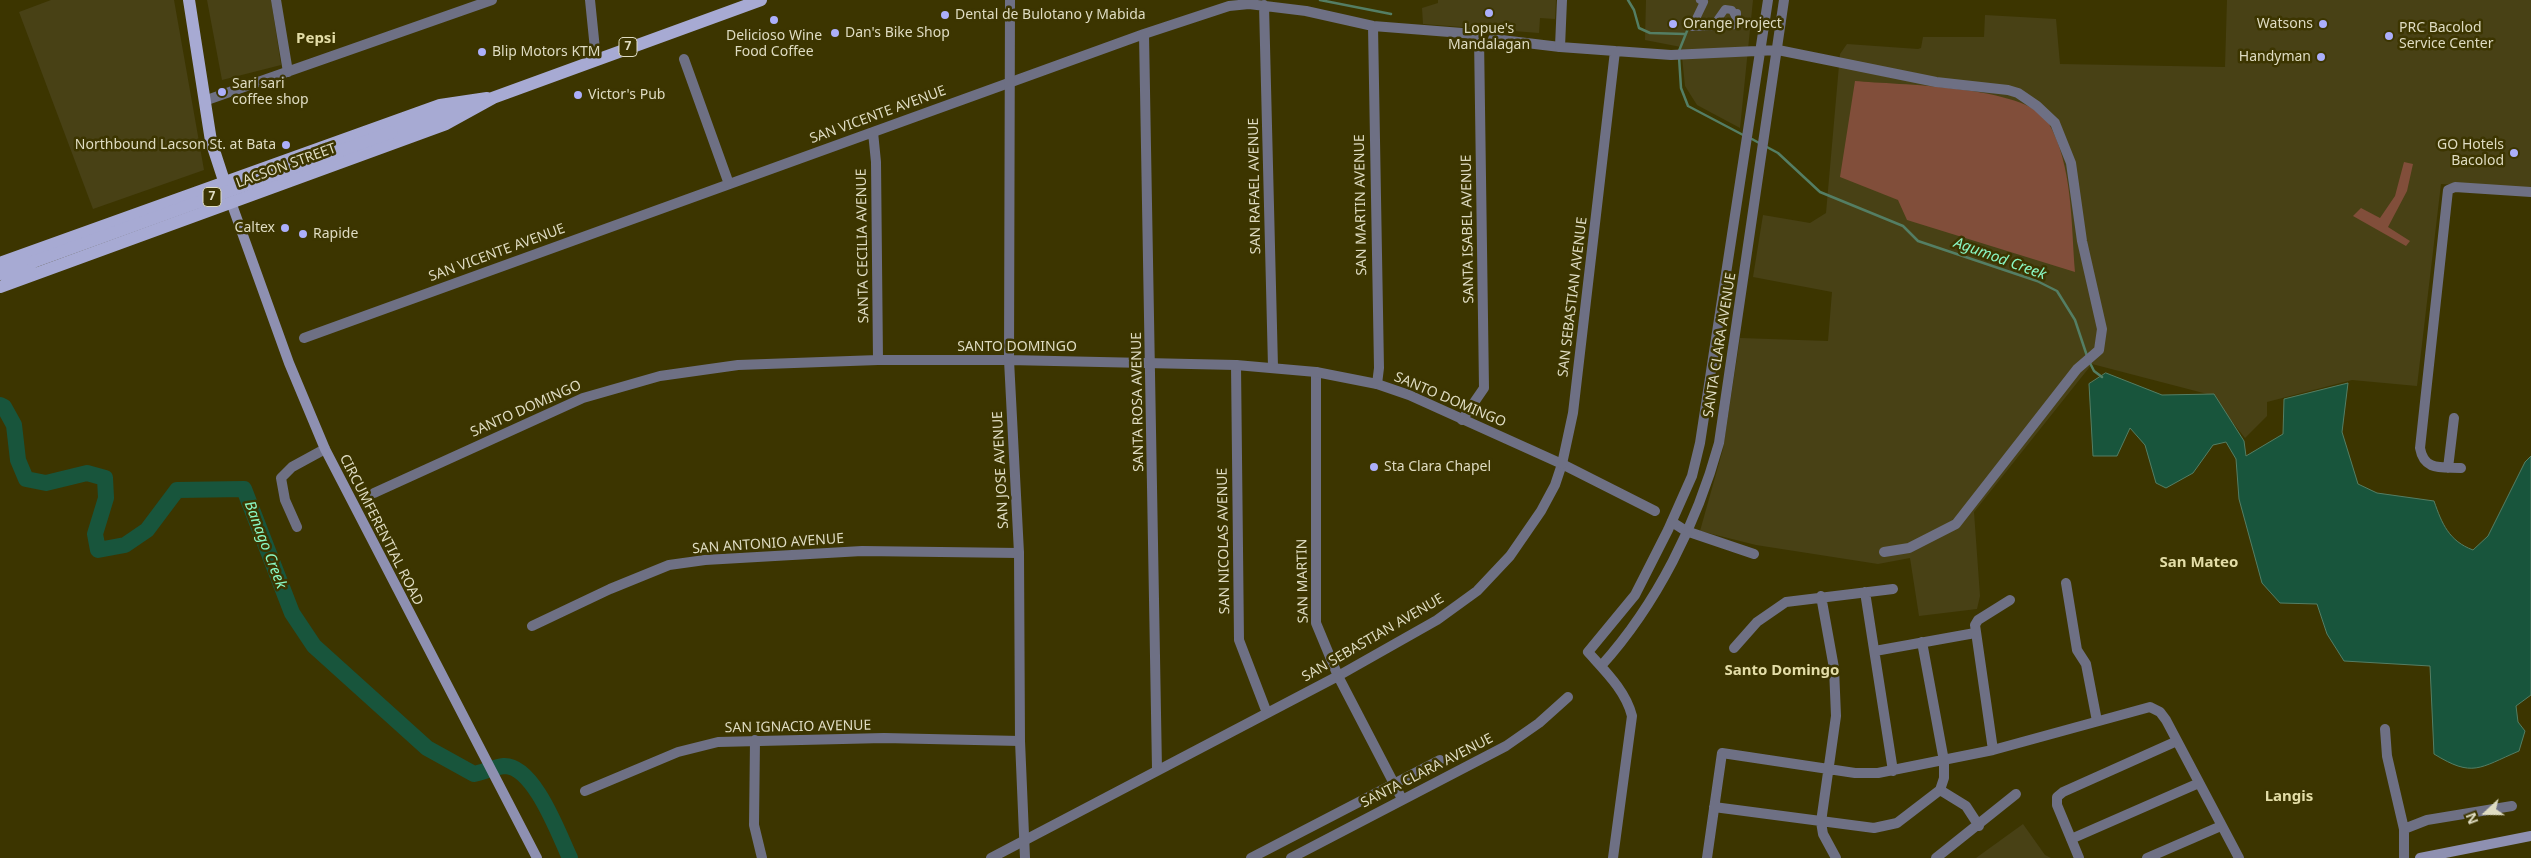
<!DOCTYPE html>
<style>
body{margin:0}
#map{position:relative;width:2531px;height:858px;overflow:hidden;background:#3c3500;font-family:"Noto Sans",sans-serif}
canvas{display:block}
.north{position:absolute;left:2461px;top:788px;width:50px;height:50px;-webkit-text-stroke:4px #3c3500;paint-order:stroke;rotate:249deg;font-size:14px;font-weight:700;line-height:20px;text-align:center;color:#dfdcc2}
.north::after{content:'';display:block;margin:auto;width:18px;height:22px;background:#dfdcc2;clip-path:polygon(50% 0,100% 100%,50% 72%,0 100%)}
</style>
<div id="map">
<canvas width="2531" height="858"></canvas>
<div class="north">N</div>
</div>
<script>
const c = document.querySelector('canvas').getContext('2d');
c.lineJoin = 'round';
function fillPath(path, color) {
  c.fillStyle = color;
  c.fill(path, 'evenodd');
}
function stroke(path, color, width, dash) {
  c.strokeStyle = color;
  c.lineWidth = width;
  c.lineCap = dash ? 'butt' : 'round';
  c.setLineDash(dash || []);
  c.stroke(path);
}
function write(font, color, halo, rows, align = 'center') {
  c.font = font + ' "Noto Sans",sans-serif';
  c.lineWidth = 5;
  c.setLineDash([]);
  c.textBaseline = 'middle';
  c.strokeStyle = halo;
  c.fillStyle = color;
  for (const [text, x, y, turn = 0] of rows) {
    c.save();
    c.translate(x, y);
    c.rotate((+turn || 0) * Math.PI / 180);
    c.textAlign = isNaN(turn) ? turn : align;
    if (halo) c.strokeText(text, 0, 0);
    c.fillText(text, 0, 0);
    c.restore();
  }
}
fillPath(new Path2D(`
 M51,0H174L204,170L93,209L19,12Z
 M207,0H271L281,65L222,80Z
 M1438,0H1556L1555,19L1540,18L1539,33L1423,24L1422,8L1438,3Z
 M1646,0H1753L1740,128L1697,105L1685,86L1681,47L1645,40Z
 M2227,0H2531V189L2441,184L2417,386L2352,380L2267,402V416L2245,438L2211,395L2092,364L1974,512L1980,596L1977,609L1919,616L1910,558L1878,564L1756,545L1700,531L1723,449L1740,338L1828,341L1832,292L1753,277L1763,215L1810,223L1826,213L1840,54L1847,44L1918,49L1921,48L1923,37H1984L1985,15L2056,19L2060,64L2225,67Z
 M2023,824L2045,855L2051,858H1976Z`), '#484115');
fillPath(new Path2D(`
 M1855,81C1896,85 2026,85 2048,122C2073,165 2071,223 2075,272L1907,220L1898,200L1840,177Z
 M2404,162L2413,164L2407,191L2388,227L2410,241L2406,246L2353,216L2361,208L2380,218L2395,196Z`), '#814e3a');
const water = new Path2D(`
 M2106,373L2162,395L2214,394L2244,441L2246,456L2283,434L2284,399L2348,383L2342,432L2358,484L2377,493L2434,501C2442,524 2449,541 2473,550L2488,536L2525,462L2531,456V695L2516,706L2518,722L2525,731L2519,751C2479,768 2473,778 2434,754L2430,666L2344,661L2327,634L2317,604L2280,603L2262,583L2239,499L2236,459L2226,442L2213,445L2193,473L2166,488L2156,483L2145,445L2130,428L2117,456H2093L2089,384Z`);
fillPath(water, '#18553c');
stroke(water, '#547e64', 1);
stroke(new Path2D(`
 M1320,0L1391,14
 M1628,0L1634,10L1639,28L1650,33L1685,34
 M1679,51L1689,26
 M1679,57L1681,88L1688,106L1745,136
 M1750,138L1761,144
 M1765,146L1778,153L1820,192L1903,226L1918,241L2037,281L2057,291L2075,320L2087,356
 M2090,363L2094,371L2102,377`), '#547e64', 2.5);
stroke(new Path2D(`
 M0,405L4,407L14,425L18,460L26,479L46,483L87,473L105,478L106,498L95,534L98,550L125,545L147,530L177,490L244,489L292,613L314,646L427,748L474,774C483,772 495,767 504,766C534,765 559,835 570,858`), '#18553c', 16);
stroke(new Path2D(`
 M1700,0L1704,2L1692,27L1737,25V13
 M1713,26L1725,9L1732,10L1736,18`), '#6e7084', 8);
stroke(new Path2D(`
 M276,0L288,72
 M590,0L596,59
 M1264,5L1273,367
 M1373,26L1379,368L1377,384
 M1144,34L1157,769
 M1493,39L1560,47
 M1778,50L1936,82L2008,90L2018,93L2037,106L2055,123L2071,163L2082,241L2102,329L2099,350L2077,369L1956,524L1909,548L1884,552
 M684,59L729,184
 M204,101L492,0
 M873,132L876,162L878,360
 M304,338L1144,34L1229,6L1249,4L1306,11L1373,26L1475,34L1479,37L1484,388L1462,420
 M1236,365L1239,640L1267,713
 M1316,372V623L1338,676L1402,799
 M2448,468L2454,418
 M2461,468C2441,467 2424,471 2420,448L2448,190L2455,187L2531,192
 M374,493L583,398L660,376L738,365L878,360H1009
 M1672,522L1686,531L1754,554
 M297,527L285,500L281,478L292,467L325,449
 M2066,583L2077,650L2086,664L2097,721
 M1865,592L1893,771
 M1821,596L1834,668L1836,716L1821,822L1823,834L1836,858
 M532,626L610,589L669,565L705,560L862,551L1019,553
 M1734,648L1757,622L1786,602L1893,589
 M1875,651L1975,633
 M2385,729L2387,756L2404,829
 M755,740L754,825L762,858
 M1993,750L1975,625L1978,620L2010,600
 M1940,790L1966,806L1979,826
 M585,791L678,752L718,742L884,738L1020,741
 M1714,807L1874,828L1897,823L1940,790L1944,778V761L1922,642
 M2071,839L2199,783
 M991,858L1338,676L1437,620L1477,591L1510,556L1541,511L1555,485L1562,464L1655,511
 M1707,858L1722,753L1855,773H1878L1993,750L2150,707L2160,712L2166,720L2239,858
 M1936,858L2016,794
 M2079,858L2057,805V797L2063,792L2177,741
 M2147,858L2221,826
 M2404,858V829L2427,820L2512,806`), '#6e7084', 10);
stroke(new Path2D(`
 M1010,0L1009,360L1019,553L1020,741L1025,858
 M1562,0L1560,47L1615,51
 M1009,360L1236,365L1316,372L1377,384L1409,395L1562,464L1573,413L1615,51L1671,55L1778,50
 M1601,666C1657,604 1697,523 1719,443L1784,0
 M1251,858L1440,760
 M1291,858L1506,746L1539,723L1568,697
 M1613,858L1632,716C1626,691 1605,671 1588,652L1635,595L1668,530L1692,476L1700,443L1768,0`), '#6e7084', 10);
stroke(new Path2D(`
 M231,202L289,363L325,449L537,858
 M2420,858L2531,836`), '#8e90b1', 10);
stroke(new Path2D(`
 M189,0L211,141L227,190
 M487,100L761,0
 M392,132L463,108
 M0,263L440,105L487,98
 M0,274L33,262
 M0,287L446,124L495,97`), '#a7aad3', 12);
stroke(new Path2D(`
 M33,262L392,132`), '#a7aad3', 12);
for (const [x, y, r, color] of [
 [1489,13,5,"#acaffb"],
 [945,15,5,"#acaffb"],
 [774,20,5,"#acaffb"],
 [1673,24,5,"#acaffb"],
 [2323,24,5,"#acaffb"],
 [835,33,5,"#acaffb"],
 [2389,36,5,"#acaffb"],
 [482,52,5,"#acaffb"],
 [2321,57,5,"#acaffb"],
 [222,92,5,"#acaffb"],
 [578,95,5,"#acaffb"],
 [286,145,5,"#acaffb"],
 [2514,153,5,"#acaffb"],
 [285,228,5,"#acaffb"],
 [303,234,5,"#acaffb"],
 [1374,467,5,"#acaffb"]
]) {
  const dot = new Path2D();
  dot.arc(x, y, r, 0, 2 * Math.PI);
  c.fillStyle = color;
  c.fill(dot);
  stroke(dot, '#3c3500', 2);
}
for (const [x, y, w] of [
 [628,47,18],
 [212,197,18]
]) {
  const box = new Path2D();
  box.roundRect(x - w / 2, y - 9.5, w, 19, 4);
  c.fillStyle = '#3c3500';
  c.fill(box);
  stroke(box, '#dfdcc2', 1);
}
write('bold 12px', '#dfdcc2', null, [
 ["7",628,47],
 ["7",212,197]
]);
write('14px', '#dfdcc2', '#3c3500', [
 ["Dental de Bulotano y Mabida",955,15],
 ["Orange Project",1683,24],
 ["Watsons",2313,24,"right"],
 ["PRC Bacolod",2399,28],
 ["Service Center",2399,44],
 ["Lopue's",1489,29,"center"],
 ["Mandalagan",1489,45,"center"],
 ["Dan's Bike Shop",845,33],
 ["Delicioso Wine",774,36,"center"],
 ["Food Coffee",774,52,"center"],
 ["Blip Motors KTM",492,52],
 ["Handyman",2311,57,"right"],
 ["Sari sari",232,84],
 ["coffee shop",232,100],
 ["Victor's Pub",588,95],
 ["Northbound Lacson St. at Bata",276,145,"right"],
 ["GO Hotels",2504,145,"right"],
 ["Bacolod",2504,161,"right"],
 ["Caltex",275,228,"right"],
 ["Rapide",313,234],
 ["Sta Clara Chapel",1384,467]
], 'left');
write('14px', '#dfdcc2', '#3c3500', [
 ["SAN VICENTE AVENUE",878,115,-20],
 ["LACSON STREET",286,166,-20],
 ["SAN RAFAEL AVENUE",1255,186,-91],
 ["SAN MARTIN AVENUE",1361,205,-91],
 ["SANTA ISABEL AVENUE",1468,229,-91],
 ["SANTA CECILIA AVENUE",863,246,-91],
 ["SAN VICENTE AVENUE",497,253,-20],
 ["SAN SEBASTIAN AVENUE",1573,297,-83],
 ["SANTA CLARA AVENUE",1720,345,-81],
 ["SANTO DOMINGO",1017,347],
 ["SANTO DOMINGO",1450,400,23],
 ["SANTA ROSA AVENUE",1138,402,-91],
 ["SANTO DOMINGO",526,409,-24],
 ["SAN JOSE AVENUE",1001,470,-93],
 ["CIRCUMFERENTIAL ROAD",381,530,63],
 ["SAN NICOLAS AVENUE",1224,541,-91],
 ["SAN ANTONIO AVENUE",768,544,-4],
 ["SAN MARTIN",1303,581,-91],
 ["SAN SEBASTIAN AVENUE",1373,638,-30],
 ["SAN IGNACIO AVENUE",798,727,-1],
 ["SANTA CLARA AVENUE",1427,771,-27]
]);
write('bold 15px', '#e3dda7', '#3c3500', [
 ["Pepsi",316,39],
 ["San Mateo",2199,563],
 ["Santo Domingo",1782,671],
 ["Langis",2289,797]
]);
write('italic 15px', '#8af7c3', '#3c3500', [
 ["Agumod Creek",2000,259,20],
 ["Banago Creek",265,545,69]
]);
</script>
